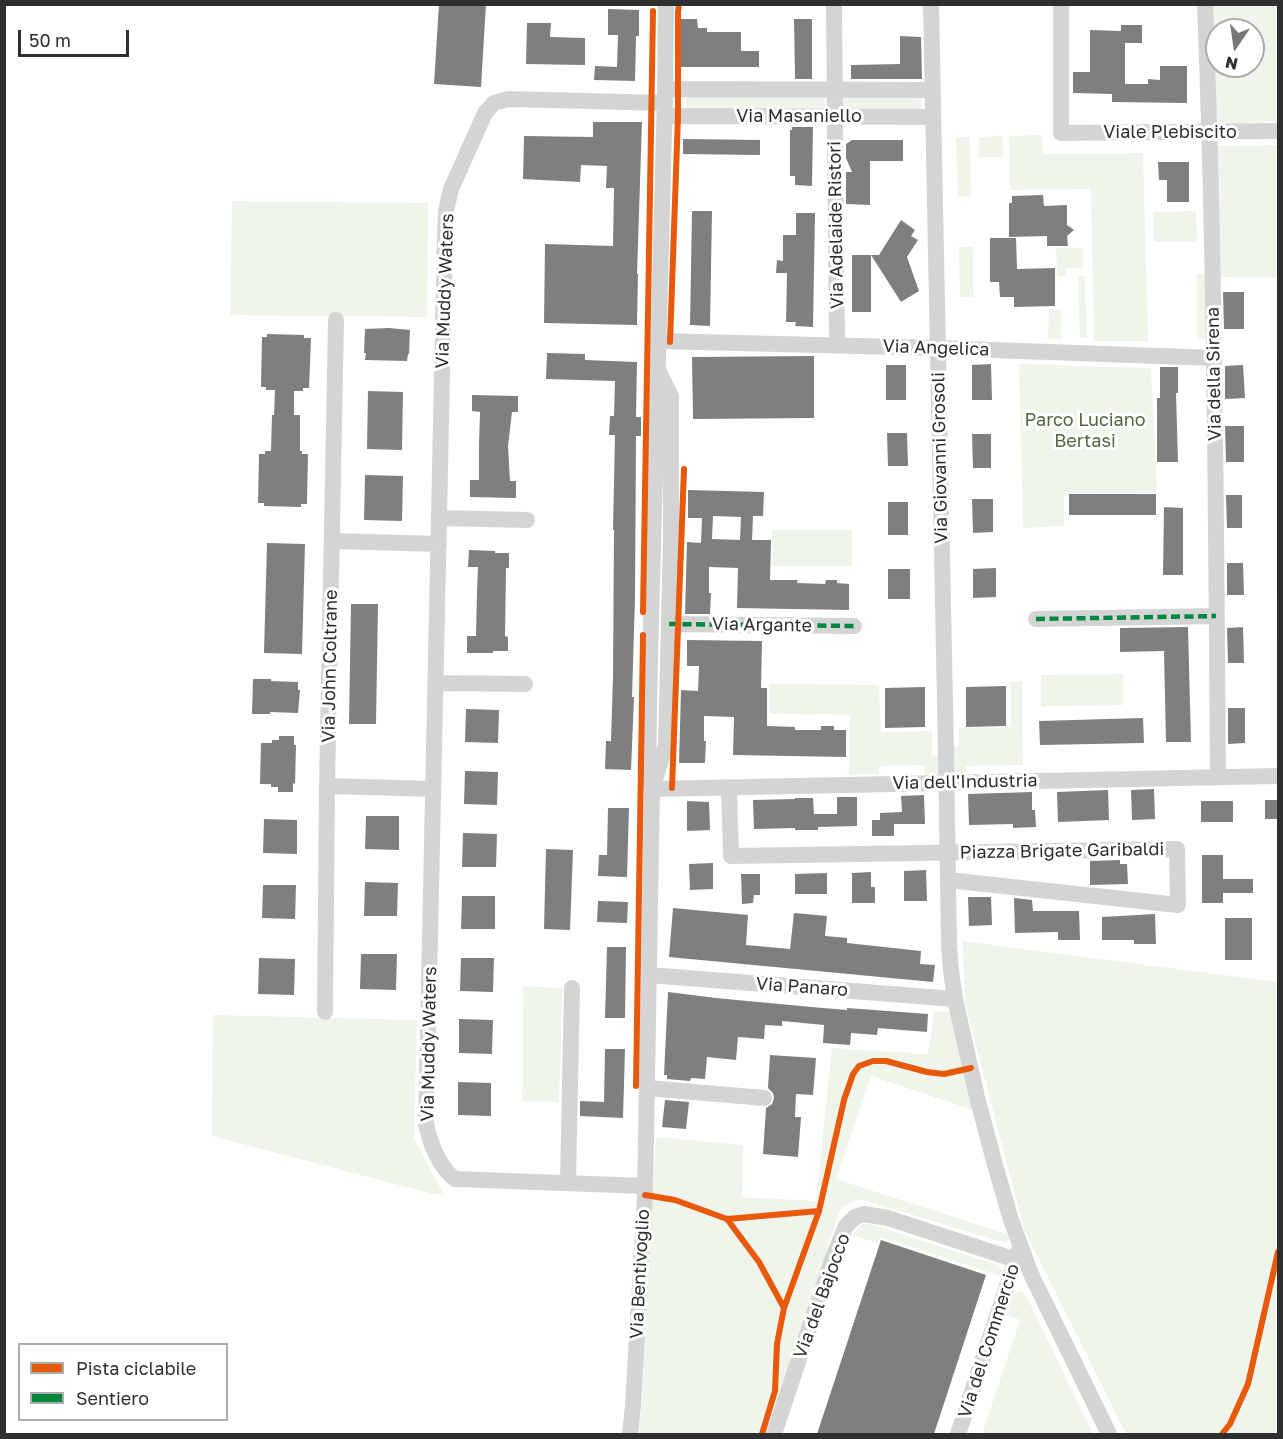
<!DOCTYPE html>
<style>
body{margin:0}
#map{position:relative;width:1283px;height:1439px;overflow:hidden;background:#fff;font-family:"Golos Text",sans-serif}
canvas{display:block}
.frame{position:absolute;inset:0;border:6px solid #2f2f2f;pointer-events:none}
.legend{position:absolute;left:18px;top:1343px;width:210px;height:78px;box-sizing:border-box;background:#fff;border:2px solid #acacac;margin:0;padding:8px 10px;list-style:none;font-size:18px;color:#2f2f2f}
.legend li{display:flex;align-items:center;gap:12px;height:30px}
.legend b{width:30px;border:2px solid #acacac}
.north{position:absolute;left:1205px;top:18px;width:60px;height:60px;box-sizing:border-box;background:#fff;border:2px solid #acacac;border-radius:50%;rotate:193deg;font-size:16px;font-weight:700;line-height:24px;text-align:center;color:#2f2f2f}
.north::after{content:'';display:block;margin:auto;width:21px;height:27px;background:#787878;clip-path:polygon(50% 0,100% 100%,50% 72%,0 100%)}
.scale{position:absolute;left:18px;top:30px;width:111px;height:27px;box-sizing:border-box;border:3px solid #2f2f2f;border-top:0;padding-left:8px;font-size:18px;line-height:21px;white-space:nowrap;color:#2f2f2f;-webkit-text-stroke:4px #fff;paint-order:stroke}
</style>
<div id="map">
<canvas width="1283" height="1439"></canvas>
<div class="frame"></div>
<ul class="legend">
<li><b style="height:8px;background:#e8590c"></b>Pista ciclabile</li>
<li><b style="height:8px;background:#00873e"></b>Sentiero</li>
</ul>
<div class="north">N</div>
<div class="scale">50 m</div>
</div>
<script>
const c = document.querySelector('canvas').getContext('2d');
c.lineJoin = 'round';
function fillPath(path, color) {
  c.fillStyle = color;
  c.fill(path, 'evenodd');
}
function stroke(path, color, width, dash) {
  c.strokeStyle = color;
  c.lineWidth = width;
  c.lineCap = dash ? 'butt' : 'round';
  c.setLineDash(dash || []);
  c.stroke(path);
}
function write(font, color, halo, rows, align = 'center') {
  c.font = font + ' "Golos Text",sans-serif';
  c.lineWidth = 6;
  c.setLineDash([]);
  c.textBaseline = 'middle';
  c.strokeStyle = halo;
  c.fillStyle = color;
  for (const [text, x, y, turn = 0] of rows) {
    c.save();
    c.translate(x, y);
    c.rotate((+turn || 0) * Math.PI / 180);
    c.textAlign = isNaN(turn) ? turn : align;
    if (halo) c.strokeText(text, 0, 0);
    c.fillText(text, 0, 0);
    c.restore();
  }
}
fillPath(new Path2D(`
 M1211,5H1278V122L1213,124ZM1217,30H1253V66H1217Z
 M841,96H921V109L841,108Z
 M686,97H825V110L686,109Z
 M1042,135L1043,154L1143,153L1148,341H1094L1091,189L1010,190L1009,136Z
 M1003,136V157H979V137Z
 M956,137H970L971,196L958,197Z
 M1278,145V278L1219,277L1215,146Z
 M232,201L428,203L427,317L230,315Z
 M1196,211L1197,242H1154L1153,212Z
 M959,247H973L974,297H960Z
 M1056,248H1083V268H1066V276H1057Z
 M1197,274H1209V339H1197Z
 M1078,276H1085L1087,338H1080Z
 M1049,309L1061,310V339H1048Z
 M1276,359H1278V682H1277Z
 M1019,364L1151,368L1157,493L1064,494V526L1023,528Z
 M772,530H852V566H772Z
 M1123,674V705L1041,707V675Z
 M1022,681L1023,765L966,766V776H954V747H959L958,728L1011,727L1010,682Z
 M769,684L879,685L881,732L932,731V756H939V776L925,777L924,765L879,766V774L849,775L850,715L770,714Z
 M962,941L1278,982V1434H1126L1024,1229L966,1007Z
 M523,986L563,988L559,1102L522,1101Z
 M934,1011L951,1012L973,1110L871,1076L836,1179L1007,1234L1009,1239L1005,1243L864,1200C854,1200 847,1203 840,1210L766,1434H638L641,1412L656,1137L743,1145L742,1197L816,1201L832,1048L928,1054Z
 M213,1015L417,1020L414,1139L444,1195H437L212,1136Z
 M863,1224H870L995,1264L1004,1272V1277L880,1237L877,1243L853,1235L858,1228Z
 M1019,1291L1026,1295L1093,1434H982L1020,1320L1007,1315L1013,1295Z`), '#f0f5ec');
fillPath(new Path2D(`
 M439,4H486L481,87L434,84Z
 M608,9L639,10V36H636L635,81L594,80L595,66L617,67L618,35H608Z
 M681,19H697L698,28H707V32H741V51H759V67H681Z
 M794,19H812V79H795Z
 M527,23H551L550,37L585,38V65L526,64Z
 M1121,25H1142V43H1125V84H1148V79L1160,80V66H1187V103L1112,102V94L1073,93V72H1090V30L1121,31Z
 M900,36L921,37L922,79H851V65L900,64Z
 M593,122H642L637,274H638L637,325L544,323L545,244L613,246L614,188H606L607,166L581,165L580,182L523,179L524,136L593,137Z
 M792,127H813L812,186L795,185V176H790V130H792Z
 M683,139L760,140V155L683,154Z
 M852,140H903V161H870V205L846,204V172H852L846,158V144Z
 M1158,162H1189V202H1167V180H1159Z
 M1043,195L1044,206L1067,205V225L1074,230L1067,236L1068,246H1047V236L1009,237V203H1012V196Z
 M692,211H712L710,326L690,325Z
 M796,213H815L813,327L795,326L796,322H786L787,273H776L777,260L783,261V235H796Z
 M901,220L915,230L911,236L918,240L907,257L919,291L901,302L871,255H879Z
 M990,238H1016L1017,269L1055,268V306L1014,307V297H1000L999,282H990Z
 M852,255H871V312H852Z
 M1223,292H1244V329H1224Z
 M389,328L410,330L409,354H408L407,361L365,360L366,353H364L365,329Z
 M267,334L304,335V338H311L309,388H303V391H294V415H300V451H302V454H308L307,504H301V507L264,506V503H258L259,454H265V451H271L272,415H274L275,390H266V387H261L262,337H267Z
 M547,353L585,354V360L637,362L636,417H641V436H636L635,598L632,697H634L631,770L605,769L606,741H611L613,676L614,530H613L615,435H609L610,416H614L615,381L546,379Z
 M814,356V418L693,419L692,357Z
 M991,364L992,400H972V365Z
 M886,365H906V400H886Z
 M1243,365L1245,398L1225,399V366Z
 M1160,367H1178V393H1176L1178,462H1157V398H1160Z
 M368,391L403,392L402,450L367,449Z
 M472,395L518,396V412H512L508,446L510,481H516V498L470,497V480H479V445L480,412L472,411Z
 M1225,426H1244V462H1226Z
 M887,433H907L908,466H888Z
 M972,434H991V468H973Z
 M365,475L403,476L402,521L364,520Z
 M688,490L764,492L763,516H753L752,540H771L770,580H798L797,583L825,584L826,580H837V583L849,584V610L737,608L738,568L709,567V593H711L710,614H685L687,542L701,543L702,518H688ZM713,516L741,517L740,540L712,539Z
 M1069,494H1156V515H1069Z
 M1226,495H1242V528H1227Z
 M972,499H993V532L973,533Z
 M888,502H908V535H888Z
 M1164,507L1183,508V575H1163Z
 M267,543L305,544L302,654L264,653Z
 M469,550L495,551V553H509V568H506L505,636L508,637V651H493V653H467V636H476L477,592L478,567H468Z
 M1227,563H1243L1244,595H1227Z
 M996,568V597L973,598V569Z
 M888,569H910V599H888Z
 M351,604H378L376,724H349Z
 M1188,627L1191,742H1166L1164,651L1120,652V628Z
 M1243,627L1244,663H1228L1227,628Z
 M687,640L762,641L761,688H767V726L795,727V730H821V726H834V730H846V757L733,755L734,717L704,716V741H706L705,763H679L681,690L698,691L699,666H687Z
 M253,679H271V681L298,682V690H300L298,713L270,712V714H252Z
 M1006,686V726L966,727V687Z
 M925,687V727L885,728V688Z
 M1228,708H1245V743L1228,744Z
 M466,709L499,710L498,743L465,742Z
 M1143,718L1144,743L1040,745L1039,721Z
 M279,736H294V745H296L295,784L293,783V792H278V787H271V784H260L261,743H272V740H279Z
 M465,771L498,772L497,805L464,804Z
 M1154,789L1155,819L1132,820L1131,790Z
 M1108,790L1109,820L1058,822L1057,792Z
 M1032,792V810H1035L1036,827L1013,828V824L969,825L968,794Z
 M924,795L925,824H894V836H872V820H880V813L902,812L901,796Z
 M837,797H857V826L818,827V830H795V828L754,829L753,800L795,799V798H813L814,814H837Z
 M1265,800H1278V819H1265Z
 M687,801L709,802L710,830L687,831Z
 M1201,801H1233V822H1201Z
 M608,808H629L627,877L598,876L599,855H607Z
 M366,816H399V850L365,849Z
 M264,819L297,820V854L263,853Z
 M463,833L497,834L496,867H462Z
 M546,849L573,850L570,930L544,929Z
 M1202,855H1223V879H1253V893H1223V903H1202Z
 M1120,860V864H1127L1128,884L1090,885V861Z
 M713,863V889L690,890L689,864Z
 M926,870L927,901H904V871Z
 M871,872V887H875V903H852V873Z
 M827,873V894H795V874Z
 M741,874H760V895H754L753,903L742,904Z
 M365,882L398,883L397,916H364Z
 M263,885H296L295,919L262,918Z
 M462,896H495V929H461Z
 M968,897H991L992,925L969,926Z
 M1014,898L1032,900L1033,911H1079L1080,940H1058V932L1015,933Z
 M598,901L628,902L627,923L597,922Z
 M673,908L748,915L746,945L790,949L794,913L827,916L825,936L847,938V943L921,951L920,964L935,965L933,982L669,957Z
 M1155,914L1156,944H1134V940H1102V917Z
 M1225,918H1252V960H1225Z
 M607,947H626L625,1018H605Z
 M361,954H397L396,990L360,989Z
 M259,958L295,959L294,995L258,994Z
 M461,958H494L493,992L460,991Z
 M668,992L716,998L811,1007L847,1010V1008L928,1014L927,1032L878,1028L877,1035L851,1033L850,1045L823,1043L824,1025L782,1021V1026L765,1025L764,1039L738,1037L736,1060L707,1057L705,1079L691,1078L690,1081L667,1079V1075H664Z
 M459,1019L493,1020L492,1054L459,1053Z
 M605,1049H625L623,1118L580,1116V1101L604,1102Z
 M770,1055L816,1058L813,1095L796,1094L795,1117H801L798,1157L763,1154L766,1108L772,1104L774,1098L773,1093L768,1088Z
 M458,1082L491,1083V1116L458,1115Z
 M665,1100L689,1102L686,1129L662,1127Z
 M881,1240L986,1275L934,1434H817Z`), '#7f7f7f');
stroke(new Path2D(`
 M834,4L837,345
 M931,4L946,753L949,946L951,971L955,999L977,1097L995,1165L1011,1220L1031,1274L1109,1434
 M1061,4V133L1278,131
 M1205,4C1215,262 1216,520 1218,777
 M665,89L932,90
 M665,116L933,117
 M658,341L938,348L1215,358
 M439,518L527,520
 M332,541L439,544
 M1036,619L1216,616
 M669,624L854,626
 M435,683L525,684
 M653,785L666,745L671,537V396L659,372
 M327,786L433,789
 M729,787L731,856L1177,849L1178,905L948,880
 M652,789L1278,776
 M649,975L955,999
 M325,1012L327,786L336,320
 M647,1088L764,1098
 M568,1183L572,988
 M645,1186L455,1179C439,1167 430,1143 426,1124L445,235L446,211L451,189L485,113L494,103L508,99L665,103
 M630,1434L633,1406L645,1195L652,789L648,770L650,660L665,95L666,4
 M774,1434L832,1260L846,1226L855,1217L864,1214L888,1218L1016,1260
 M958,1434L1019,1250`), '#d4d4d4', 16);
stroke(new Path2D(`
 M1036,619L1216,616
 M669,624L854,626`), '#00873e', 4.5, [9, 4.5]);
stroke(new Path2D(`
 M670,342L678,116V12L679,4
 M643,612L653,11
 M672,788L684,469
 M636,1086L643,635
 M645,1195L675,1200L727,1219L819,1211
 M727,1219L759,1262L784,1308
 M762,1434L775,1391L777,1344L784,1308L819,1211L844,1100L853,1074L859,1066L873,1061H886L927,1072L944,1074L971,1068
 M1222,1434L1230,1424L1248,1384L1278,1252`), '#e8590c', 6);
write('18px', '#2f2f2f', '#fff', [
 ["Via Masaniello",799,116],
 ["Viale Plebiscito",1170,132],
 ["Via Adelaide Ristori",836,225,-91],
 ["Via Muddy Waters",445,291,-88],
 ["Via Angelica",936,348,2],
 ["Via della Sirena",1214,374,-91],
 ["Via Giovanni Grosoli",940,458,-91],
 ["Via Argante",762,625,1],
 ["Via John Coltrane",330,666,-89],
 ["Via dell'Industria",965,782,-1],
 ["Piazza Brigate Garibaldi",1062,851,-1],
 ["Via Panaro",802,987,4],
 ["Via Muddy Waters",429,1044,-89],
 ["Via Bentivoglio",640,1274,-87],
 ["Via del Bajocco",822,1296,-70],
 ["Via del Commercio",989,1341,-72]
]);
write('18px', '#50693d', '#fff', [
 ["Parco Luciano",1085,420],
 ["Bertasi",1085,441]
]);
</script>
